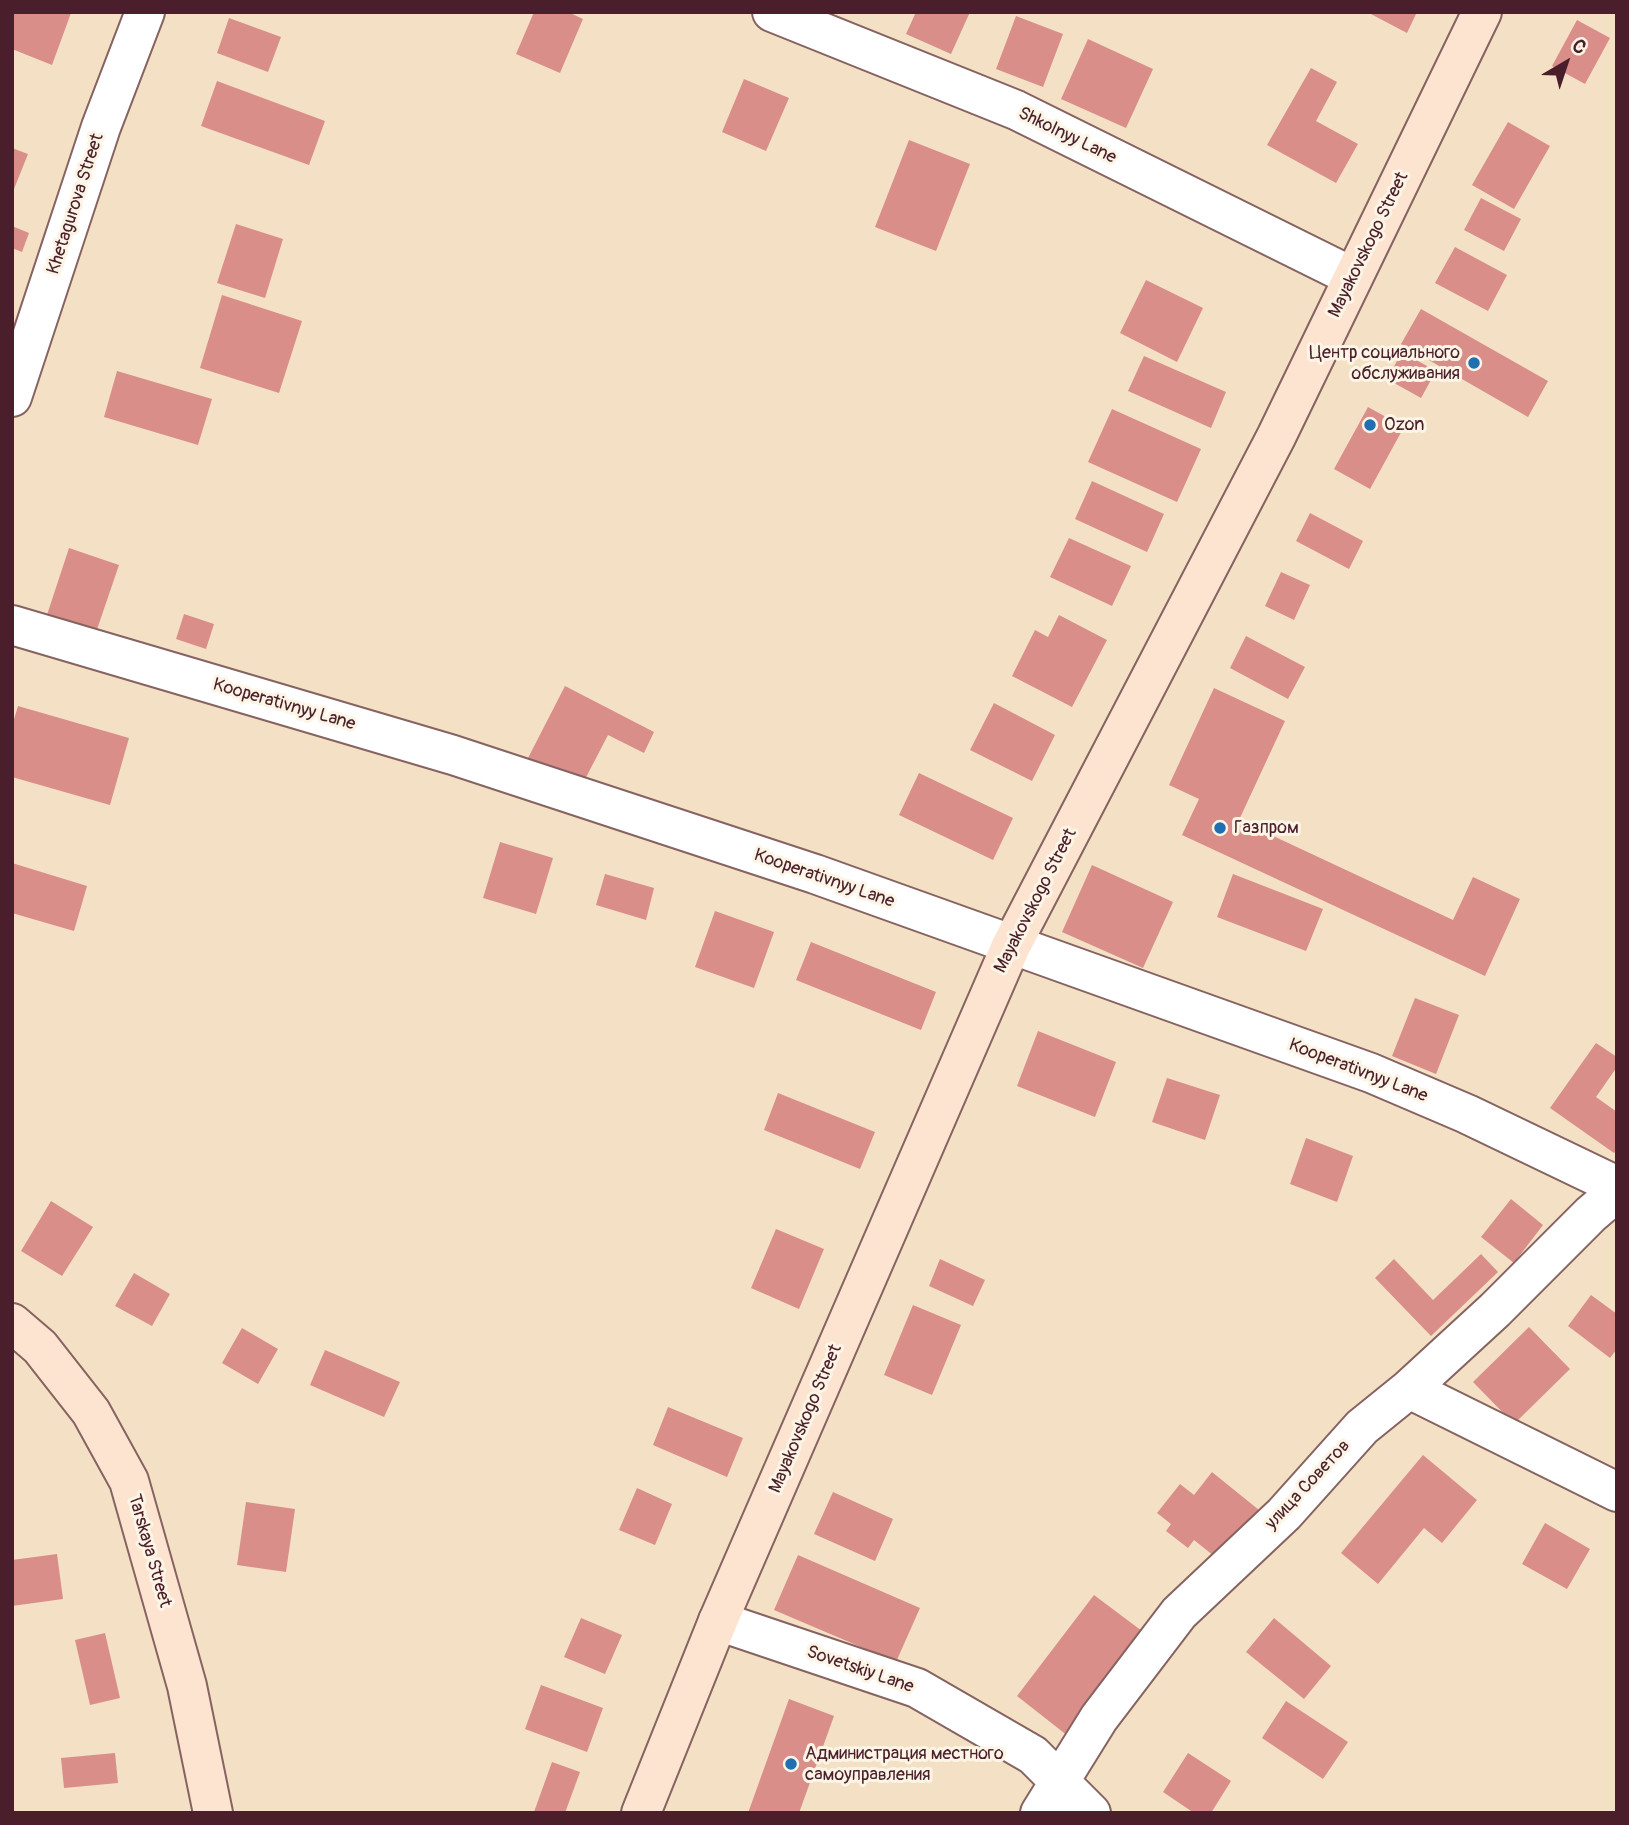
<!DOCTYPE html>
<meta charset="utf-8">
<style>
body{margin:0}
#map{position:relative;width:1629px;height:1825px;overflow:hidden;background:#f4e1c5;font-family:Pangolin,sans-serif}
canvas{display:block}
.frame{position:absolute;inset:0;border:14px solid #4a1f2b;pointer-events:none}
.north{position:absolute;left:1531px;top:28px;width:70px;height:70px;-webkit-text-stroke:5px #fcf5e5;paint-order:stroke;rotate:39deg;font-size:19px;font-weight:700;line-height:28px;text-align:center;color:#4a1f2b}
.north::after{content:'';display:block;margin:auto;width:24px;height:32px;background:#4a1f2b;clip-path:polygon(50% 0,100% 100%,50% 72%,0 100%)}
</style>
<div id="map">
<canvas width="1629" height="1825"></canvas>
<div class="frame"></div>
<div class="north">С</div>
</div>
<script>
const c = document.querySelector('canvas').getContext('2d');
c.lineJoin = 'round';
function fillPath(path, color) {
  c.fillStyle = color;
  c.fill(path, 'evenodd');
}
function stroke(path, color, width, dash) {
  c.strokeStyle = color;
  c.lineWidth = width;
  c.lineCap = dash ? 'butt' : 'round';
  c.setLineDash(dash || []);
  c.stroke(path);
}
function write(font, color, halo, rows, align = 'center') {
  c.font = font + ' Pangolin,sans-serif';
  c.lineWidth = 6;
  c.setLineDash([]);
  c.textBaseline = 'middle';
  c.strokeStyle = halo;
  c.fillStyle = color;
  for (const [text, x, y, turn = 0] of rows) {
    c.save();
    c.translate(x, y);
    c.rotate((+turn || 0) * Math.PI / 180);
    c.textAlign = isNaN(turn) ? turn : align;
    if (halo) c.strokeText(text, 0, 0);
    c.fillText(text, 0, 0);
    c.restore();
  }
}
fillPath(new Path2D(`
 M14,12L71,13L52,65L12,49Z
 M534,12H568L583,19L560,73L516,54Z
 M916,12H970L951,54L906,34Z
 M1367,12H1417L1407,33Z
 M1016,16L1063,34L1043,87L996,69Z
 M229,18L281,37L268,72L217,53Z
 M1577,20L1610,38L1585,84L1552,66Z
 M1088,39L1153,69L1126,128L1061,99Z
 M1311,68L1337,82L1316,121L1358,144L1336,183L1267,145Z
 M744,79L789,98L766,151L722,132Z
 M217,81L325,121L309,165L201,126Z
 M1508,122L1550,146L1514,209L1472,185Z
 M909,140L970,164L936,251L875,227Z
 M12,148L28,154L12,194Z
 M1481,198L1521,219L1504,251L1464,230Z
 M236,224L283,239L265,298L217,283Z
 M12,226L29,233L22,252L12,248Z
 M1455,247L1507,275L1488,311L1435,283Z
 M1146,280L1203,308L1177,362L1120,333Z
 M222,295L302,321L279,393L200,368Z
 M1421,309L1548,381L1528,417L1401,344Z
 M1402,352L1436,371L1421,398L1387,379Z
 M1144,356L1226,392L1211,428L1128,391Z
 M117,371L212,399L198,445L104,417Z
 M1368,407L1404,427L1370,489L1334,469Z
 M1112,409L1201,449L1177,502L1088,462Z
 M1092,481L1164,514L1147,552L1075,519Z
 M1310,513L1363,541L1349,569L1296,541Z
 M1069,538L1131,566L1112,606L1050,577Z
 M69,548L119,565L91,647L42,630Z
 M1281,572L1310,585L1294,620L1265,606Z
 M184,614L214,624L206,649L176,639Z
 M1059,615L1107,640L1072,707L1012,676L1035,630L1048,637Z
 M1246,636L1305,667L1288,699L1230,668Z
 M565,686L654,732L644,753L608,735L581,787L527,760Z
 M1214,688L1285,721L1239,820L1453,920L1473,877L1520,899L1485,976L1182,835L1199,799L1169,785Z
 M994,703L1055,735L1032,781L970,750Z
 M18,706L129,738L110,805L12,777V726Z
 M919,773L1013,818L993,860L899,815Z
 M500,842L553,858L536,914L483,898Z
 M12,863L87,886L74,931L12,913Z
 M1092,865L1173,902L1143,968L1062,932Z
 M605,874L654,888L646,920L596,905Z
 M1233,874L1323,909L1306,951L1217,917Z
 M715,911L774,932L754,988L695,967Z
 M811,942L936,992L921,1030L796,980Z
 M1415,998L1459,1015L1436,1074L1392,1056Z
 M1038,1031L1116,1062L1095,1117L1017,1086Z
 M1596,1043L1617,1057V1067L1596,1097L1617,1112V1149L1614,1153L1550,1108Z
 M1167,1078L1220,1095L1205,1140L1152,1122Z
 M778,1093L875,1132L860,1169L764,1130Z
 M1306,1138L1353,1156L1337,1202L1290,1184Z
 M1511,1199L1543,1225L1514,1263L1481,1237Z
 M51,1201L93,1227L62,1276L21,1251Z
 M776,1229L824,1249L799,1309L751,1288Z
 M1481,1254L1498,1272L1431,1336L1375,1278L1394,1259L1433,1300Z
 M940,1259L985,1280L973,1306L929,1286Z
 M134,1273L170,1294L152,1326L115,1306Z
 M1591,1295L1617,1314V1349L1610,1358L1568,1326Z
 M913,1305L961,1325L932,1395L884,1375Z
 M1529,1327L1570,1369L1514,1424L1473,1382Z
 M242,1328L278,1349L258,1384L222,1363Z
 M325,1350L400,1382L384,1417L310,1385Z
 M668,1407L743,1438L727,1477L653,1445Z
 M1423,1455L1477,1500L1442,1543L1424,1528L1378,1584L1341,1553Z
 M1212,1472L1259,1510L1219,1560L1194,1540L1188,1548L1166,1531L1171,1524L1157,1513L1180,1484L1194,1495Z
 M637,1488L672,1504L655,1545L619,1530Z
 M833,1492L893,1519L875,1561L814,1534Z
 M246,1502L295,1509L286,1572L237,1565Z
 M1545,1523L1590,1549L1567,1589L1522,1564Z
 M57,1554L63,1599L12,1606V1560Z
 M798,1555L920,1608L896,1662L774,1610Z
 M1094,1595L1146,1634L1068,1736L1017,1696Z
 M581,1618L622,1635L605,1674L564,1657Z
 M1274,1618L1331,1666L1304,1699L1246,1652Z
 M105,1633L120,1698L90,1705L75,1640Z
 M541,1685L603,1708L587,1752L525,1729Z
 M789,1699L834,1716L799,1813H748Z
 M1286,1701L1348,1742L1323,1779L1262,1738Z
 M115,1753L118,1783L64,1788L61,1758Z
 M1188,1753L1231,1781L1211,1813H1194L1163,1792Z
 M552,1762L580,1772L565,1813H536L534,1812Z`), '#d98e8a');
const street = new Path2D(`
 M772,12L1016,110L1353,277
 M12,397L101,127L145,12
 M12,625L453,755L815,874L1371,1073L1467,1114L1617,1186
 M1409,1389L1617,1492
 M718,1621L917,1688L1033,1755L1091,1813
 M1040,1813L1099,1718L1179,1613L1284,1514L1362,1427L1409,1389L1495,1310L1591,1214L1617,1192`);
const secondary = new Path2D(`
 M12,1323L40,1347L91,1412L129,1481L187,1686L213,1813
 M641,1813L718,1621L1011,946L1276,437L1482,12`);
stroke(street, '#866361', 42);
stroke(secondary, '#866361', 42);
stroke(street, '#fff', 38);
stroke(secondary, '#fde4d1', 38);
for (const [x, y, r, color] of [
 [1474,363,7,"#1f6fb2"],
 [1370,425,7,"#1f6fb2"],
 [1220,828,7,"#1f6fb2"],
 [791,1764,7,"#1f6fb2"]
]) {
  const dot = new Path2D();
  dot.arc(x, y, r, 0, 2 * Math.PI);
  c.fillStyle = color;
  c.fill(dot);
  stroke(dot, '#fcf5e5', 2.5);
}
write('18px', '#4a1f2b', '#fcf5e5', [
 ["Shkolnyy Lane",1067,136,26],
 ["Khetagurova Street",76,204,-72],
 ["Mayakovskogo Street",1369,245,-64],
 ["Kooperativnyy Lane",284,705,16],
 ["Kooperativnyy Lane",824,879,19],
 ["Mayakovskogo Street",1036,901,-63],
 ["Kooperativnyy Lane",1358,1071,21],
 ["Mayakovskogo Street",806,1419,-67],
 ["улица Советов",1308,1485,-47],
 ["Tarskaya Street",149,1551,74],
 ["Sovetskiy Lane",860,1670,19]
]);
write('18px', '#4a1f2b', '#fcf5e5', [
 ["Центр социального",1460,353,"right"],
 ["обслуживания",1460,374,"right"],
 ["Ozon",1384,425],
 ["Газпром",1234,828],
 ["Администрация местного",805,1754],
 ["самоуправления",805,1775]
], 'left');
</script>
